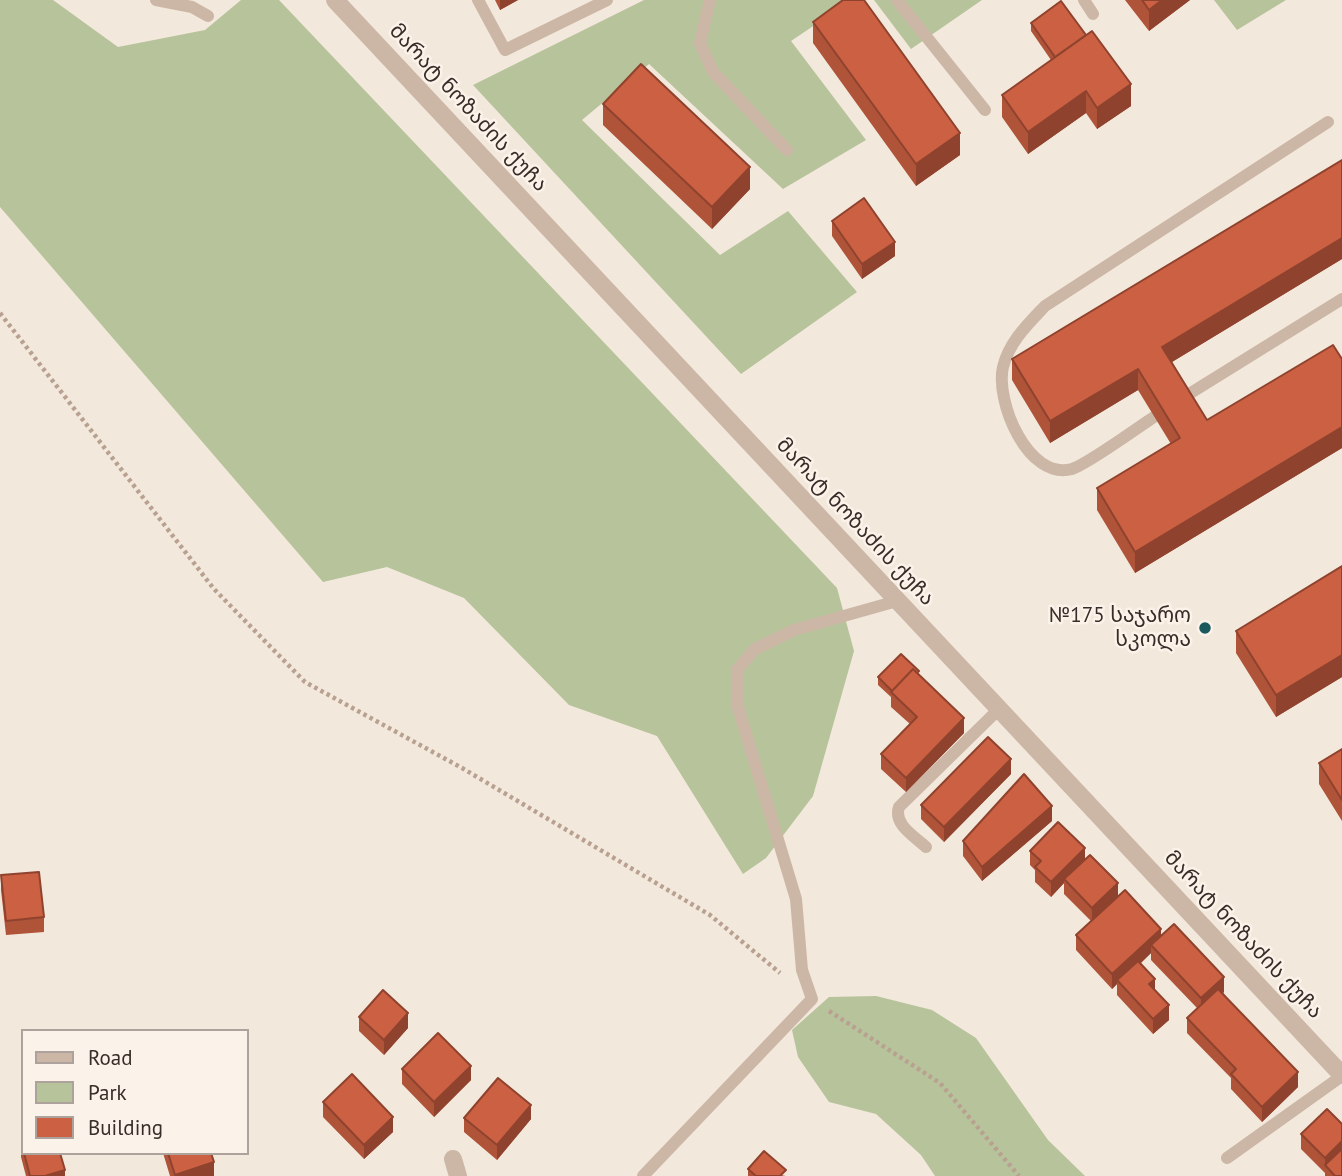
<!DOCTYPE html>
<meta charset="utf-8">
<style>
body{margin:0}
#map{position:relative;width:1342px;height:1176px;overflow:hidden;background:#f3e8dc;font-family:"PT Sans",sans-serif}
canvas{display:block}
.legend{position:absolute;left:21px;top:1029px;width:228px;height:126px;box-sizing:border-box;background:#fbf2e9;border:2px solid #ada39c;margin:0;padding:9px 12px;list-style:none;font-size:21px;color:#382d28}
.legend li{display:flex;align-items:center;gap:14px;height:35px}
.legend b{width:35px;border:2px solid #ada39c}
</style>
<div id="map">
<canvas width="1342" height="1176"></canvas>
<ul class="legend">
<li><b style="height:9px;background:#ccb7a7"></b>Road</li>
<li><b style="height:19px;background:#b7c39b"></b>Park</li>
<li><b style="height:19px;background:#cc6042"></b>Building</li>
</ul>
</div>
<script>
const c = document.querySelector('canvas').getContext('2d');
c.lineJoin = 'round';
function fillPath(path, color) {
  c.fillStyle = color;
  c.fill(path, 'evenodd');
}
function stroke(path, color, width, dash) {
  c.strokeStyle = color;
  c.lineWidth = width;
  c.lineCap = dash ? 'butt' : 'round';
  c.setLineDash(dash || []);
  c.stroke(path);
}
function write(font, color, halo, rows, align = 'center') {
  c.font = font + ' "PT Sans","Noto Sans Georgian",sans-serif';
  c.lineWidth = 5;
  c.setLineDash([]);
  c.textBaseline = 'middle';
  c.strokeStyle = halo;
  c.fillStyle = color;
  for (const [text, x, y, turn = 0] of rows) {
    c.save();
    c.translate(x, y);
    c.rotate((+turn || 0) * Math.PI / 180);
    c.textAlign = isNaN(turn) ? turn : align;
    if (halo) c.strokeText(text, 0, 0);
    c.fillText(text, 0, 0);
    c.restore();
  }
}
fillPath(new Path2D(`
 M0,0H53L118,47L205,30L241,0H279L837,588L854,651L813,796L766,858L743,874L657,736L569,705L464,598L387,567L323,582L0,207Z
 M644,0H852L791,41L866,140L783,189L649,64L582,120L720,255L788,211L857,292L741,374L473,85Z
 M874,0H982L911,49Z
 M1214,0H1286L1237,30Z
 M876,996L932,1010L976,1038L1048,1140L1085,1176H935L921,1155L876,1114L829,1102L798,1057L792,1030L829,997Z`), '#b7c39b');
stroke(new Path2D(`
 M0,313L214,589L305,682L462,768L710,915L780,973
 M829,1011L940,1083L1019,1176`), '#b8a191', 4.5, [3.5, 3.5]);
stroke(new Path2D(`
 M156,0L192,7L208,16
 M478,0L505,50L607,0
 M710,0L700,43L713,72L787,150
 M897,0L985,110
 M1084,0L1093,14
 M1181,399L1342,299
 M1154,417C1137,428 1088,464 1072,469C1028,481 995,401 1003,367C1009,342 1028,324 1045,306L1328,122
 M926,847C914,836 893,824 899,807L1000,708
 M1227,1158L1342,1076
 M643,1176L812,999L802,970L796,899L737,704V670L755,649L794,630L897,601`), '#ccb7a7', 12);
stroke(new Path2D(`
 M453,1159L458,1176`), '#ccb7a7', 18);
stroke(new Path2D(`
 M335,0L1342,1075`), '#ccb7a7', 18);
fillPath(new Path2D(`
 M495,0H518L500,10Z
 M1125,0H1190L1149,31Z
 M813,22L960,155L916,186L813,43Z
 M1031,23L1131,106L1097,129L1086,113L1028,154L1002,117V95L1051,60L1031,31Z
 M603,104L750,189L712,229L603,125Z
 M1342,160V259L1172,362L1207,420L1342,359V448L1135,573L1097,510V488L1171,444L1138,390L1050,443L1012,380V359Z
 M832,221L895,256L862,279L832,236Z
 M1342,566V677L1276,717L1236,653V631Z
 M919,674L964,733L906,792L881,769V754L910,724L891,707V697L878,685V677Z
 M1342,749V821L1319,784V763Z
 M1011,774L944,842L921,819V805Z
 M1052,821L982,881L963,856V841Z
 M1030,851L1085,860L1118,896L1224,992L1223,993L1298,1087L1262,1122L1231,1089V1078L1187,1033V1018L1197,1008L1151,960V953L1140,964L1155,990L1169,1020L1153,1034L1117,995V984L1112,989L1076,950V935L1091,921L1064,894V883L1051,897L1035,882V870L1030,865Z
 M1,875L44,917V932L6,935L1,890Z
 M359,1017L408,1028L384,1055L359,1031Z
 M402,1069L471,1080L434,1117L402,1084Z
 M323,1102L393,1132L364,1159L323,1117Z
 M464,1118L531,1119L497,1160L464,1132Z
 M1301,1134L1342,1176H1325V1173L1301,1149Z
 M23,1141V1153H60L65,1176H26L21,1157V1142Z
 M163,1153H211L214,1176H170Z
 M748,1169L786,1176H748Z`), '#af5339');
fillPath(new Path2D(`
 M500,0H518L500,10Z
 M1162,0H1190L1149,31V10Z
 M1131,84V106L1097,129V108Z
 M1086,91V113L1028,154V132Z
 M960,133V155L916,186V164Z
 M750,167V189L712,229V207Z
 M1342,238V259L1162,368V347Z
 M895,242V256L862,279V264Z
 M1138,369V390L1050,443V421Z
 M1342,427V448L1135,573V552Z
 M1342,655V677L1276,717V695Z
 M964,718V733L906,792V778Z
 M1011,759V774L944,842V827Z
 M1052,806V821L982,881V867Z
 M1085,848V862L1064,879V883L1051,897V882Z
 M1118,883V898L1092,922V908Z
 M1161,929V944L1151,945V953L1119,983L1117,980V984L1112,989V974Z
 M1224,977V992L1201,1013V998Z
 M1155,979V994L1149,984Z
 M1169,1005V1020L1153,1034V1019Z
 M408,1013V1028L384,1055V1040Z
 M471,1066V1080L434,1117V1102Z
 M1298,1072V1087L1262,1122V1107Z
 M531,1105V1119L497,1160V1145Z
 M393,1117V1132L364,1159V1145Z
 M1342,1141V1156L1325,1165V1158Z
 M214,1162V1176H175V1175Z
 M65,1170V1176H45Z`), '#8f432e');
const building = new Path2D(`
 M843,0H864L960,133L916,164L813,22Z
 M1142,0H1162L1149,10Z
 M1061,1L1086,35L1055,57L1031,23Z
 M1092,31L1131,84L1097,108L1086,91L1028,132L1002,95Z
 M641,64L750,167L712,207L603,104Z
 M1342,160V238L1162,347L1207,420L1333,345L1342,359V427L1135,552L1097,488L1180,438L1138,369L1050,421L1012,359Z
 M864,198L895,242L862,264L832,221Z
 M1342,566V655L1276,695L1236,631Z
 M901,654L919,671L917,673L913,669L892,691L878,677Z
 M913,669L964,718L906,778L881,754L917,717L891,692Z
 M988,737L1011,759L944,827L921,805Z
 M1342,749V800L1319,763Z
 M1024,774L1052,806L982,867L963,841Z
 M1058,822L1085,848L1051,882L1035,867L1041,861L1030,851Z
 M1090,855L1118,883L1092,908L1064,879Z
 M39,872L44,917L6,921L1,875Z
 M1125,890L1161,929L1112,974L1076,935Z
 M1174,924L1224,977L1201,998L1151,945Z
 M1138,961L1155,979L1149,984L1169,1005L1153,1019L1117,980Z
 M1218,989L1298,1072L1262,1107L1231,1074L1236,1069L1187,1018Z
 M383,990L408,1013L384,1040L359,1017Z
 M438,1033L471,1066L434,1102L402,1069Z
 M352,1074L393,1117L364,1145L323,1102Z
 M498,1078L531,1105L497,1145L464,1118Z
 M1327,1109L1342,1124V1141L1325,1158L1301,1134Z
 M1342,1149V1176H1335L1325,1165Z
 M764,1151L786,1170L780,1176H756L748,1169Z
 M24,1153H60L65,1170L45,1176H30Z
 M168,1153H211L214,1162L175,1175Z`);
fillPath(building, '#cc6042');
stroke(building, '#8f432e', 2);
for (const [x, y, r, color] of [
 [1205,628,7,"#1b595c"]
]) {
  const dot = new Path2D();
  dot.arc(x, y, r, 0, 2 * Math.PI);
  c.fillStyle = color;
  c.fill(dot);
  stroke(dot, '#fbf2e9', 2.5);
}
write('21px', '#382d28', '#fbf2e9', [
 ["მარატ ნოზაძის ქუჩა",468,108,47],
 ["მარატ ნოზაძის ქუჩა",855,522,47],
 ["მარატ ნოზაძის ქუჩა",1243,935,47]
]);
write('21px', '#382d28', '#fbf2e9', [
 ["№175 საჯარო",1191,616],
 ["სკოლა",1191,640]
], 'right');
</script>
